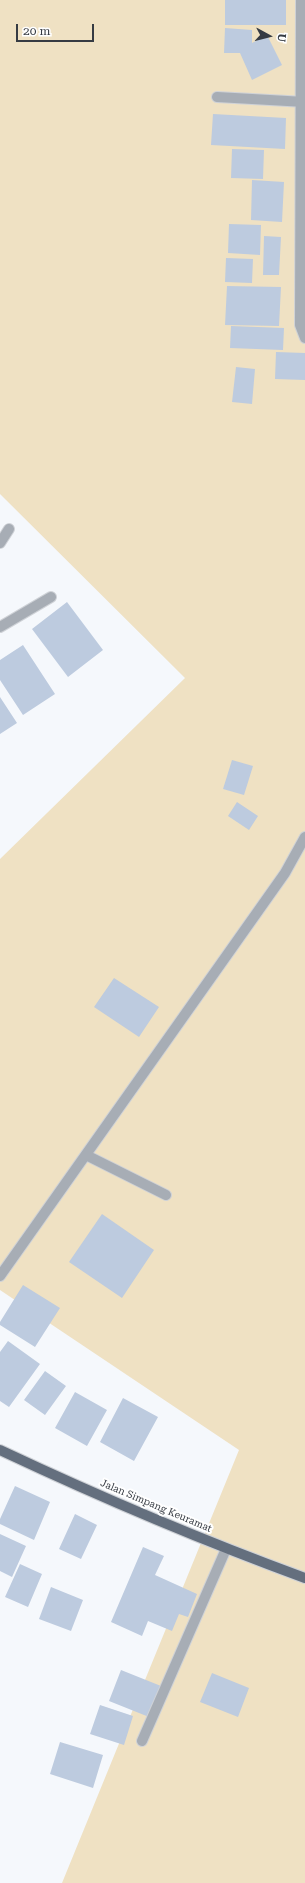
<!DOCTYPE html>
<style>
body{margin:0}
#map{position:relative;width:305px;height:1883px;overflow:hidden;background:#f5f8fc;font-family:"Roboto Serif",serif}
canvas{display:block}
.north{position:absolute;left:249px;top:16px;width:40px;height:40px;-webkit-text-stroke:3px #fff;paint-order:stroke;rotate:97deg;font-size:11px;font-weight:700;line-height:16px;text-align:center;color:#363b43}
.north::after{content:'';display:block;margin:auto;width:14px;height:18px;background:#363b43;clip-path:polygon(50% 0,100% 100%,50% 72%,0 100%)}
.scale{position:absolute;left:16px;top:24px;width:78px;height:18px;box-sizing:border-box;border:2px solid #363b43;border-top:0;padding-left:5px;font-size:12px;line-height:14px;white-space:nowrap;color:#363b43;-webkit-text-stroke:3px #fff;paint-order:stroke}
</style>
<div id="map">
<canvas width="305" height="1883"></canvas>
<div class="north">U</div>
<div class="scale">20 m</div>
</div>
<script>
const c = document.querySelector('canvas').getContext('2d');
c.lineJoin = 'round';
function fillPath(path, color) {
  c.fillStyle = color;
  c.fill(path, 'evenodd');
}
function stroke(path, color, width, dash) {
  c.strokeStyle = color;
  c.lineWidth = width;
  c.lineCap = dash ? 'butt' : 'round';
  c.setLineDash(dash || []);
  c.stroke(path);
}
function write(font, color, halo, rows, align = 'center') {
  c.font = font + ' "Roboto Serif",serif';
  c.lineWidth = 4;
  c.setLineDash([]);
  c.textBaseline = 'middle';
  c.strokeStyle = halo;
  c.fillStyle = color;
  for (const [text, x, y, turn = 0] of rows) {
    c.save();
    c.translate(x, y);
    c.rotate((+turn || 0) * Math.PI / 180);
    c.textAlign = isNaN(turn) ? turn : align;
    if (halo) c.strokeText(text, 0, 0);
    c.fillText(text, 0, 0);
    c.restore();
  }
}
fillPath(new Path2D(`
 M0,0H305V1883H62L239,1450L0,1290V859L185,678L0,494Z`), '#efe1c3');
fillPath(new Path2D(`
 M225,0H286V25H225Z
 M225,28L252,30V43L267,35L282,65L252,80L240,53H224Z
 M213,114L286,118L285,149L211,145Z
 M232,149L264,150L263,179L231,178Z
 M252,180L284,182L282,222L251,220Z
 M229,224L261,225L260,255L228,253Z
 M264,236L281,237L279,275H263Z
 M226,258L253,259L252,283L225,282Z
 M227,286L281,287L279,326L225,325Z
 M231,326L284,328L283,350L230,348Z
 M276,352L305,353V380L275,379Z
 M236,367L255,369L252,404L232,402Z
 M67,602L103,650L68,677L32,629Z
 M23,645L55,694L23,715L0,680V660Z
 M0,697L17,723L0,734Z
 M232,760L253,766L244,795L223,789Z
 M237,802L258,816L249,830L228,816Z
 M114,978L159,1007L139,1037L94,1007Z
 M102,1214L154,1250L122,1298L69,1262Z
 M23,1285L60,1308L35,1347L0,1325V1322Z
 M8,1341L40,1364L9,1407L0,1401V1352Z
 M45,1371L66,1386L45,1415L24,1400Z
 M75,1392L107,1410L87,1446L55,1428Z
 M123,1398L158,1417L134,1461L100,1442Z
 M15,1486L50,1502L34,1540L0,1524V1519Z
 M75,1514L97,1525L81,1559L59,1549Z
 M0,1534L26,1546L12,1577L0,1571Z
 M143,1547L164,1556L155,1575L197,1594L188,1617L179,1614L172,1631L148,1621L142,1636L111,1622Z
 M20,1564L42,1574L28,1607L5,1597Z
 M51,1587L83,1600L71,1631L39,1619Z
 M121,1670L161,1686L149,1717L109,1701Z
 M212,1673L249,1688L238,1717L200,1702Z
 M100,1705L133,1716L124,1745L90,1734Z
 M60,1742L103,1755L93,1788L50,1774Z`), '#bdcbdf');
const minor = new Path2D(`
 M301,0L300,325L305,338
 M217,97L305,102
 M0,543L9,529
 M0,627L51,597
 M86,1155L166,1195
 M0,1276L285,873L305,837
 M142,1741L226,1549`);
const major = new Path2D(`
 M0,1450C100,1497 201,1540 305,1578`);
stroke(minor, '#cfd2d7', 12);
stroke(major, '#cfd2d7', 12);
stroke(minor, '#a7adb5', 10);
stroke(major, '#646f7e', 10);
write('10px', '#363b43', '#fff', [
 ["Jalan Simpang Keuramat",156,1506,23]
]);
</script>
